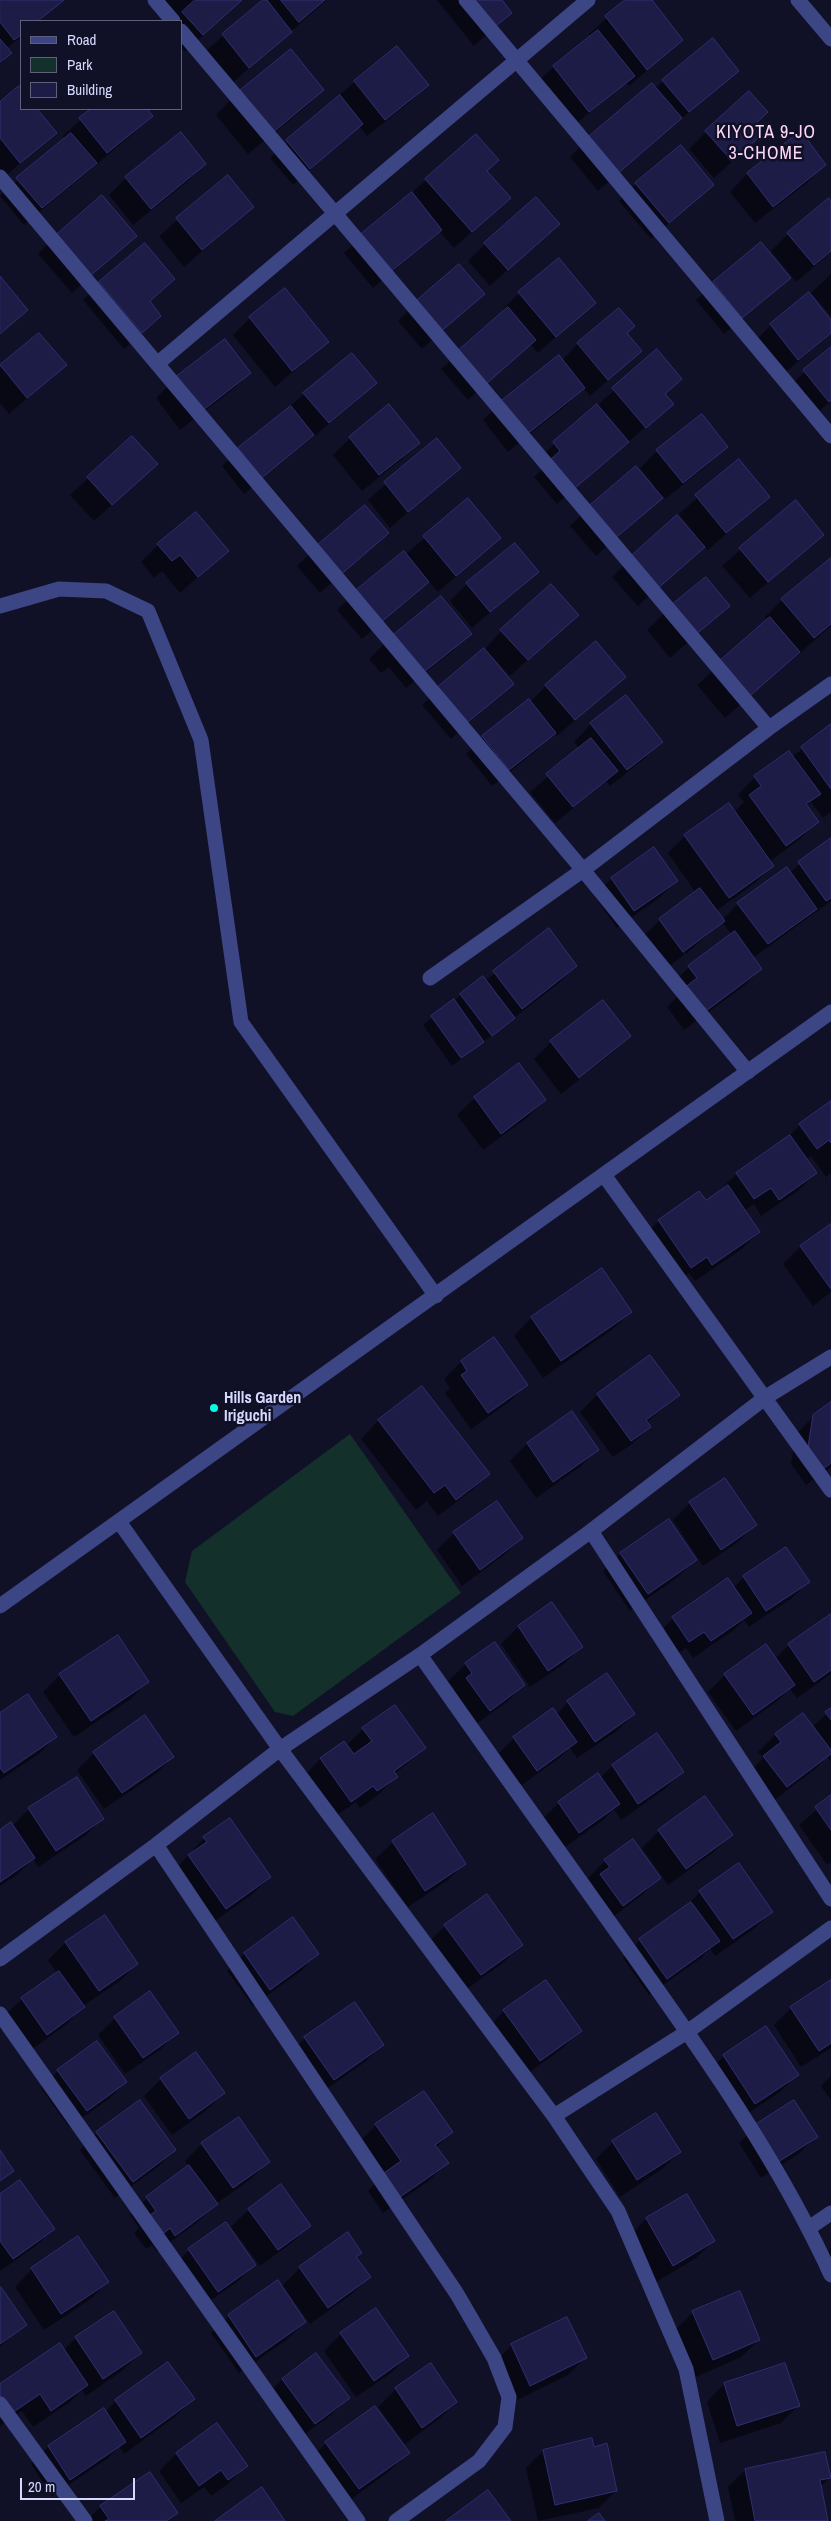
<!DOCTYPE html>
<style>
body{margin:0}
#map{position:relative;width:831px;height:2521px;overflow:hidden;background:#101027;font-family:"Archivo Narrow",sans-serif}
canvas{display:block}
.legend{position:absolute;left:20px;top:20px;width:162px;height:90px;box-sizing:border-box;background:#101027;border:1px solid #5f607d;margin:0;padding:6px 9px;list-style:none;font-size:15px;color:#d6d9fe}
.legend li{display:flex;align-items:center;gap:10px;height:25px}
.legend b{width:25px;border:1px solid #5f607d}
.scale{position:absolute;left:20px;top:2478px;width:115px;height:22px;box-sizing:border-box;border:2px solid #d6d9fe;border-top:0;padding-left:6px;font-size:15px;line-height:18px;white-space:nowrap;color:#d6d9fe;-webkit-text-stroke:4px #101027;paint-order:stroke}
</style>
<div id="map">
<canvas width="831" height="2521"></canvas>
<ul class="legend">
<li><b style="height:6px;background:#3c4685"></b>Road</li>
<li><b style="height:14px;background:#13312a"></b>Park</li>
<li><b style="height:14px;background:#1d1c47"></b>Building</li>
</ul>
<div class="scale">20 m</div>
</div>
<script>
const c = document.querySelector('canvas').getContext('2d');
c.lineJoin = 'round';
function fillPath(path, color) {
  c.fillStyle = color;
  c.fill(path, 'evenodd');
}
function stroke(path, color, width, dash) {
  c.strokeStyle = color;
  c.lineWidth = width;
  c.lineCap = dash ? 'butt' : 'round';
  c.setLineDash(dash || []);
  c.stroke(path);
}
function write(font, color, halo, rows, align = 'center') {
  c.font = font + ' "Archivo Narrow",sans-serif';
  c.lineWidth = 5;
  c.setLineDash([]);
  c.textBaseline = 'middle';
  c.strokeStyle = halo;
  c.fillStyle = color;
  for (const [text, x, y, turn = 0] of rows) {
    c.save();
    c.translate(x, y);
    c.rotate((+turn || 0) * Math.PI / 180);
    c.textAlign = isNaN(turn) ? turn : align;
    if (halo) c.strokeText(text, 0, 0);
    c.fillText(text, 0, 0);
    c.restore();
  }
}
fillPath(new Path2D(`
 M350,1434L461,1593L293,1716L275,1712L185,1582L192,1551Z`), '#13312a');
fillPath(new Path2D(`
 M0,0H62L40,21H21V37L6,49L10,53L0,63Z
 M167,0H241L185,52L181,47V21H174L165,2Z
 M262,0H327L231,84L205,52Z
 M437,0H501L511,13L474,46Z
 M627,0H650L682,40L629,86L626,82L571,128L536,84L554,66L591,37L589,34Z
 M713,40L738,70L598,191L570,157L587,140L655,88Z
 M397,48L427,85L410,102L367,136L359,126L293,185L270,158L354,82Z
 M18,88L21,91V109H35L55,133L2,179L0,176V103Z
 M323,90L306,107L248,154L216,115L233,97Z
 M93,109H146L151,116L134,133L24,225L0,196L65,139L63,136Z
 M753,126L761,135L714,178L689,149L706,132Z
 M800,133L825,164L808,182L755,223L730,192L747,174Z
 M205,164L188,181L133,225L109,195L126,178Z
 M486,171L509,198L454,248L439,231L373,288L344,253L426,180Z
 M228,176L253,207L184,267L159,236Z
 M636,184L712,185L651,239L619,201Z
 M831,203V252L796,282L771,251L788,234Z
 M558,224L490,286L468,261L485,244Z
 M55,236H135L72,293L38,254Z
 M761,244L789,278L724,334L696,300Z
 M831,274V316L811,293Z
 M0,278L27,310L0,335Z
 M174,279L149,303L160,316L124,349L83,300L100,283Z
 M519,293L594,303L538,353L530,344L468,400L441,369L504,312L502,310Z
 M483,294L422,349L398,321L415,304Z
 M250,318L327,342L275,387L233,335Z
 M831,322V333L781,376L754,342L771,325Z
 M39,334L65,365L9,414L0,403V367Z
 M626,334L641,351L590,396L583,388L566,405L508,452L483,420L500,403L562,360L578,344Z
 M831,349V401L811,418L787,388Z
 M657,351L680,379L664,396L672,404L557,504L534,477L544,468L537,460Z
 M250,373L232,390L180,430L156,398L173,381Z
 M375,383L358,400L244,494L222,466L304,394Z
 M132,438L156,464L94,521L70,495Z
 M350,438L418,443L401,460L362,491L333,455Z
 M436,440L459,467L390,528L368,500Z
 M726,447L709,464L665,499L663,496L596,556L570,526L588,508L654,485L640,468L657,451Z
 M738,461L768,497L708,550L705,546L638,606L612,577L629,560L696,535L679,514Z
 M468,500L500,538L438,592L428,581L362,639L337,610L355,593L405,555Z
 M795,502L823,535L750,598L722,566Z
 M388,533L320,593L297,566L314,549Z
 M158,545L227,551L180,593L162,571L154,578L141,562Z
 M831,559V626L725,718L697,685L768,621L765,617L782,600Z
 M537,572L472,628L450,601L467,584Z
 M729,606L670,658L647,630L664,613Z
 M577,615L510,676L491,655L489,657L512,684L451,739L422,705L485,649L501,631Z
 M470,634L453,651L406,688L389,667L381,673L369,659L386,642Z
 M625,676L557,736L554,732L537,750L492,786L466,754L483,737L530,702L546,686Z
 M626,697L661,742L644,759L610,786L606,781L555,823L530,792L580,749L574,742L591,724Z
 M831,726V812L823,818L811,802L806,807L817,822L800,839L769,862L772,866L755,883L716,911L722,920L738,904L790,872L831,840V901L753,958L761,969L744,986L684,1030L667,1007L679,995L672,984L689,967L732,935L722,922L686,954L662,921H659L696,893L668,853L685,836L734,812L744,802L738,795L755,777L792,757Z
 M654,849L676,881L659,898L617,928L594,896L611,879Z
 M659,921L684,955L666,969L642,937Z
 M549,930L576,966L559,983L452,1066L423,1025L483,978L485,981Z
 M629,1036L612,1053L561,1094L534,1059L551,1042Z
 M519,1065L545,1100L528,1117L483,1150L457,1115L475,1098Z
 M831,1103V1173L826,1177L811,1156L806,1160L816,1173L799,1190L761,1216L754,1204L744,1211L759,1232L742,1249L695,1281L689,1273L673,1284L641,1238L659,1221L699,1193L706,1202L737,1174L785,1140L800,1125Z
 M831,1225V1292L813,1306L783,1264L800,1247Z
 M602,1270L631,1312L613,1329L543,1378L514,1336L531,1318Z
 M494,1339L526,1385L509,1402L471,1429L445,1393L450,1388L444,1379L461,1362Z
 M650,1356L678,1395L646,1423L650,1427L632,1444L613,1457L580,1412L597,1395Z
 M422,1388L488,1474L471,1491L438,1516L427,1501L416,1510L361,1439L378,1421Z
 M831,1404V1467L806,1485L791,1464L797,1433L814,1416Z
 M527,1444L597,1450L580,1467L536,1498L510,1461Z
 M497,1503L522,1538L504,1555L462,1586L437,1550L454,1533Z
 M690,1503L755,1525L738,1542L703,1566L673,1520Z
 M668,1521L695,1560L678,1577L630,1611L603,1571L620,1554Z
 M744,1577L808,1582L791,1599L749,1627L744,1620L734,1630L693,1658L686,1648L671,1659L656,1636L673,1618L728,1580L733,1588Z
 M552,1604L581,1647L564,1664L530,1687L501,1644L518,1627Z
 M831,1616V1674L797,1698L790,1689L776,1702L736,1731L708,1692L725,1675L775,1659L789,1645Z
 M495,1643L524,1684L507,1702L472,1727L450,1696L455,1690L448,1681L466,1664Z
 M60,1675L148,1681L131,1699L74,1737L43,1692Z
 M607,1675L634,1714L617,1731L577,1758L570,1748L558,1759L519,1787L497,1755L514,1738L556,1715L568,1702Z
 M831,1710V1762L827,1757L814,1770L769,1804L747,1774L763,1758L758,1752L775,1735L802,1714L812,1727Z
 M0,1715L56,1737L39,1754L0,1780Z
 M363,1729L425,1748L395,1774L396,1777L379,1794L360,1808L356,1802L333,1818L304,1776L321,1758L346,1746Z
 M656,1735L682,1772L665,1789L621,1820L614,1809L602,1821L562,1849L541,1820L559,1803L600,1778L612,1766Z
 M94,1753L173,1757L156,1774L104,1809L77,1770Z
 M831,1797V1862L827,1865L799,1825Z
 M29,1809L102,1819L85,1836L38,1867L33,1859L17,1875L0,1886V1831L12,1826Z
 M229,1819L270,1877L253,1894L209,1925L172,1873L204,1838Z
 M659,1831L731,1835L714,1852L668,1885L642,1848Z
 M393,1842L464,1864L447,1881L408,1907L375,1859Z
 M605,1861L659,1878L642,1895L606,1922L584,1892L592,1884L588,1878Z
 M700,1892L771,1912L754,1929L715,1956L710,1949L701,1958L649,1995L623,1958L640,1940L684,1908Z
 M104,1916L137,1964L120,1981L83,2006L67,2024L30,2051L4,2016L22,1999L57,1973L48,1960L65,1943Z
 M292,1918L318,1953L301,1971L253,2006L227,1971L244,1954Z
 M445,1926L521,1945L504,1962L463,1992L428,1943Z
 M831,1982V2048L801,2067L774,2025L791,2008Z
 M354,2004L382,2045L365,2062L316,2096L288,2055L305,2038Z
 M504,2011L580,2031L563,2048L522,2078L487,2028Z
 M115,2018L177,2033L160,2050L125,2074L98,2035Z
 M724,2056L797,2075L780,2092L738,2120L707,2073Z
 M58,2071L126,2082L109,2099L69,2127L41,2088Z
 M831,2076V2100L821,2086Z
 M161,2079L224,2093L207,2110L172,2135L144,2096Z
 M376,2125L451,2132L436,2148L447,2163L430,2180L383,2213L368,2191L382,2176L359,2142Z
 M756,2126L816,2137L799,2154L761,2178L739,2143Z
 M97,2132L175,2150L158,2167L115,2198L80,2150Z
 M613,2142L680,2152L662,2169L620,2197L596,2159Z
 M202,2144L268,2162L251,2179L216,2204L199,2221L157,2252L152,2245L146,2249L134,2233L139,2228L130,2215L147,2198L189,2167L185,2161Z
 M281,2186L310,2225L293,2242L260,2266L231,2227L248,2210Z
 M0,2195L53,2229L36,2246L0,2271Z
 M687,2195L713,2241L696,2258L656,2282L629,2237L646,2219Z
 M347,2234L361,2253L355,2258L369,2277L352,2294L310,2324L283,2286L281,2287L305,2322L288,2339L239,2373L211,2333L229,2316L277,2282L281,2287L300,2268Z
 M78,2238L108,2281L91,2299L44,2330L15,2287L32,2269Z
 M831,2248V2283L816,2263Z
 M189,2250L255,2265L237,2282L200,2308L172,2267Z
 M0,2289L25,2324L0,2347Z
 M693,2312L759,2340L741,2357L696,2377L676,2329Z
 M567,2319L585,2358L568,2375L513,2402L494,2363L512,2345Z
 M341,2334L408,2356L391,2373L356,2397L324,2351Z
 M76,2338L141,2353L123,2370L86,2396L82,2390L70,2402L33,2427L22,2411L0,2426V2385L63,2350Z
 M168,2363L193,2399L176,2416L124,2454L119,2447L107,2459L52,2496L31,2464L48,2447L103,2410L105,2412L116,2401Z
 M430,2365L456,2402L439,2419L405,2444L378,2407L396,2389Z
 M785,2365L798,2406L781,2423L720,2443L707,2402L724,2384Z
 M282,2379L348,2398L331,2415L297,2440L265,2397Z
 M217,2425L246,2466L229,2483L211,2496L204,2487L181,2503L159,2471L176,2454Z
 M591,2440L616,2491L599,2508L538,2521L526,2468L543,2451Z
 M326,2443L408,2453L391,2470L342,2506L309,2460Z
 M745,2470L829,2478L820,2487L827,2521H735L728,2487Z
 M150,2474L176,2513L168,2521H86L100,2507Z`), '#0007');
const building = new Path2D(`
 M0,0H64L38,21H21V35L14,40L0,22Z
 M195,0H242L203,35L182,12Z
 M263,0H267L292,32L249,68L222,34Z
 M281,0H325L299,22Z
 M468,0H502L512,13L491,30Z
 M625,0H652L683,40L647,70L605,16Z
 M598,30L635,76L589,112L553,66Z
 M713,38L739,71L689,112L662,80Z
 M0,39L12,53L0,62Z
 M397,46L429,85L385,120L354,81Z
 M291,49L324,90L266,138L232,97Z
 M652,83L682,118L616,175L586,139Z
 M19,86L21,89V109H37L57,133L20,163L0,138V102Z
 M749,91L768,112L754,125L762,135L732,161L705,131Z
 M340,95L363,124L310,169L286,140Z
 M91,109H147L153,116L107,153L79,118Z
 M801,131L826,165L773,207L747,173Z
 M181,132L206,164L151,209L125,177Z
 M71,133L97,163L42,208L16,178Z
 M476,134L499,160L487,171L511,198L472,232L425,179Z
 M681,145L714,185L669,223L635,183Z
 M228,175L254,207L202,250L176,218Z
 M412,192L442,230L390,272L360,235Z
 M102,195L137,236L90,276L55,236Z
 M536,197L560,224L508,270L484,243Z
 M829,198L831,201V251L814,265L787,233Z
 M761,242L791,278L742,318L713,282Z
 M145,243L175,279L150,301L161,316L142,333L99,282Z
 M559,258L596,303L556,337L518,292Z
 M459,264L485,294L439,333L414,303Z
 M0,276L28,310L0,334Z
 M285,288L329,342L292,371L249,317Z
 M809,292L831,320V333L798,360L770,324Z
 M508,307L536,340L486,384L458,351Z
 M619,308L635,326L627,333L642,351L608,380L577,343Z
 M39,333L67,365L27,398L0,365Z
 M225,339L251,373L198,414L172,380Z
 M831,347V400L829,402L803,370Z
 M657,349L682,379L665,394L674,404L646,428L612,388Z
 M352,353L377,383L329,423L303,393Z
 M559,355L585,388L526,435L500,402Z
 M389,404L420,443L379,475L349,437Z
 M597,404L629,442L575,488L551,459L560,451L553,442Z
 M291,406L314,435L262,478L238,448Z
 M702,414L728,447L683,483L656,450Z
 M132,436L158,464L112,505L87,477Z
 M437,438L461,468L408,512L384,482Z
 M739,459L770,497L726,533L695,495Z
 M636,466L663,498L613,540L587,508Z
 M468,498L501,538L456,576L423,536Z
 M796,500L824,535L768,582L739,548Z
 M365,505L389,533L338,577L314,548Z
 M196,512L229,551L198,577L180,555L172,561L157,544Z
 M677,515L705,547L656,590L628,559Z
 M515,543L539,572L490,612L466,583Z
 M404,551L429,582L380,623L354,592Z
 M831,558V624L814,638L781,599Z
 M706,577L730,606L688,641L663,612Z
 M551,584L579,615L528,660L500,630Z
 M441,596L472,634L424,672L386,641Z
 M770,617L800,652L743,702L713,667Z
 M596,641L626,677L575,720L545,685Z
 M484,648L514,684L468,722L438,687Z
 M626,695L663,742L627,770L590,723Z
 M529,699L556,733L509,770L482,736Z
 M831,724V789L801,747Z
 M591,738L618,771L573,807L546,774Z
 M789,751L821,794L806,804L819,822L786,846L749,795L761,786L754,776Z
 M729,803L774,866L729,898L684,835Z
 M831,838V898L826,901L798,862Z
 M654,847L678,881L634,911L611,878Z
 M787,867L817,909L768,944L737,903Z
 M700,888L725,921L683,952L659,919Z
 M549,928L577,966L522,1009L493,971Z
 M735,931L762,969L702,1014L683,989L697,978L688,966Z
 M483,976L515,1018L492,1036L460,994Z
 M454,999L484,1042L461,1058L431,1016Z
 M603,1000L631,1036L579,1078L550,1041Z
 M519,1063L546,1100L501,1134L474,1097Z
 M831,1101V1143L829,1140L817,1149L799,1124Z
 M790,1135L817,1173L779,1200L771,1188L754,1199L736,1173Z
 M728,1185L760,1232L712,1265L707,1257L691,1268L658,1220L699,1191L706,1200Z
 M831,1224V1289L800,1246Z
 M602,1268L632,1312L561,1361L531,1317Z
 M494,1337L528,1385L488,1413L461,1375L467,1371L461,1361Z
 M650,1355L680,1395L646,1420L651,1427L631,1441L597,1394Z
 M422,1386L490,1474L456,1500L445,1485L434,1493L378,1420Z
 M831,1402V1463L823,1469L808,1447L813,1415Z
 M572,1411L599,1450L553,1482L527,1443Z
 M725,1478L757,1525L721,1550L689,1502Z
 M497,1501L523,1538L480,1570L453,1532Z
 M669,1519L697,1560L648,1594L620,1553Z
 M786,1547L810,1582L766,1611L743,1576Z
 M728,1578L752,1613L711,1641L704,1632L689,1642L672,1617Z
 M552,1602L583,1647L548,1671L518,1626Z
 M831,1614V1670L814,1682L788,1644Z
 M118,1635L149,1682L91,1721L59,1674Z
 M495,1642L525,1685L490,1711L466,1678L472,1673L465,1663Z
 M766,1644L795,1685L753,1715L724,1674Z
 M607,1673L635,1714L595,1742L567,1701Z
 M28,1694L57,1737L4,1773L0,1768V1713Z
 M395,1705L426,1748L394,1771L398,1777L377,1791L373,1786L351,1802L320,1758L344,1741L354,1754L372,1741L362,1728Z
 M553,1708L577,1742L537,1771L513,1737Z
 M831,1708V1720L825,1712Z
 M803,1713L831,1750V1754L787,1787L763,1756L781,1742L775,1734Z
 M145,1715L174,1757L122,1793L93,1752Z
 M657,1733L684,1772L638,1804L612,1765Z
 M598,1773L620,1804L579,1833L558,1802Z
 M77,1777L104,1819L56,1851L28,1808Z
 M831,1795V1830L815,1807Z
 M705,1796L733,1835L686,1869L658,1830Z
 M433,1813L466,1864L425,1891L392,1841Z
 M230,1818L271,1877L226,1909L188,1855L207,1842L203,1837Z
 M11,1822L35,1858L0,1882V1830Z
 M633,1839L661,1878L623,1906L600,1874L610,1867L604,1860Z
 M739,1863L773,1912L733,1939L699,1891Z
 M487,1894L523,1945L481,1975L444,1925Z
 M691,1902L720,1941L667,1979L639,1939Z
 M105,1915L138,1964L99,1991L65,1942Z
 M293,1917L319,1954L270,1990L244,1953Z
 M59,1971L85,2007L47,2035L21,1998Z
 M546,1980L582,2031L540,2061L503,2010Z
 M831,1980V2043L819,2051L790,2007Z
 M150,1991L179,2033L143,2058L114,2017Z
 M355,2002L384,2045L334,2080L304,2037Z
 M766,2026L799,2075L755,2104L723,2055Z
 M97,2041L127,2082L87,2111L57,2070Z
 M196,2052L225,2093L189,2119L160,2078Z
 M424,2091L453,2132L435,2145L449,2163L400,2197L384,2173L401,2161L375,2124Z
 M140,2100L176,2150L133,2182L96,2132Z
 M794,2100L818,2137L778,2162L755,2125Z
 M656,2113L681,2152L637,2180L612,2141Z
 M239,2117L270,2162L233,2188L201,2143Z
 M0,2150L14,2171L0,2181Z
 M189,2165L218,2204L175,2236L170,2228L164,2233L150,2215L156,2211L146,2197Z
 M20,2180L55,2229L13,2259L0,2241V2194Z
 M281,2184L311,2226L278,2250L248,2209Z
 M687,2194L715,2241L673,2266L646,2218Z
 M226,2222L256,2265L218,2292L188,2249Z
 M348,2232L362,2253L356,2257L371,2277L328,2308L299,2267Z
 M78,2236L109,2282L61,2314L31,2268Z
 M278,2280L306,2322L256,2357L228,2315Z
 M1,2287L27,2325L0,2344V2288Z
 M740,2291L760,2340L713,2360L692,2311Z
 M376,2308L409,2356L374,2381L340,2333Z
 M114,2311L142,2353L103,2379L75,2337Z
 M567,2317L587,2358L530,2386L511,2344Z
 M60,2343L88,2385L51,2411L40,2394L12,2413L0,2396V2384Z
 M316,2353L350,2398L315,2424L282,2379Z
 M168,2362L195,2399L141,2438L115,2400Z
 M431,2363L457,2402L422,2428L395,2388Z
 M785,2363L800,2406L737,2426L724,2383Z
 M375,2406L410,2453L359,2489L325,2442Z
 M104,2408L126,2442L70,2480L48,2446Z
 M217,2423L248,2466L228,2480L221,2470L199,2486L176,2453Z
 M592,2438L594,2447L607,2443L617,2491L555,2505L543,2450Z
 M825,2452L831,2478L820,2480L828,2521H755L745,2469Z
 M150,2472L178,2513L166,2521H105L109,2519L100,2506Z
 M262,2487L285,2521H215Z
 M488,2490L511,2521H446Z
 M599,2513L605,2521H588Z`);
fillPath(building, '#1d1c47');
stroke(building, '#302f73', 1);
stroke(new Path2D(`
 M155,0L173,21
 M466,0L831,436
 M798,0L831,39
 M181,31L769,728
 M0,177L583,870L748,1072
 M157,364L588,0
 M0,606L59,589L106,591L148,611L201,740L241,1022L436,1296
 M430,978L583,870L769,728L831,684
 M604,1175L831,1490
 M120,1523L280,1749L554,2116L618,2211L686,2369L717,2521
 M591,1531L831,1899
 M0,1606L831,1012
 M420,1655C489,1753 558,1850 628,1948C702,2052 778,2159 831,2275
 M156,1845L457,2294L494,2358L509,2397L505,2427L479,2461L396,2521
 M0,1959L156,1845L280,1749L420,1655L591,1531L766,1397L831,1357
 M0,2014L358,2521
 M554,2116L687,2032L831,1928
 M809,2228L831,2213
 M0,2404L85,2521`), '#3c4685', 15);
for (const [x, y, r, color] of [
 [214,1408,5,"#06fbe8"]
]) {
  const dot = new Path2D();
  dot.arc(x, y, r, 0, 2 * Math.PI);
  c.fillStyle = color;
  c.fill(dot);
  stroke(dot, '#101027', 2);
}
write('bold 16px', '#d6d9fe', '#101027', [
 ["Hills Garden",224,1399],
 ["Iriguchi",224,1417]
], 'left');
c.letterSpacing = '1px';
write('18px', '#fed8f7', '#101027', [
 ["KIYOTA 9-JO",766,133],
 ["3-CHOME",766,154]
]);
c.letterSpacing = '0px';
</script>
